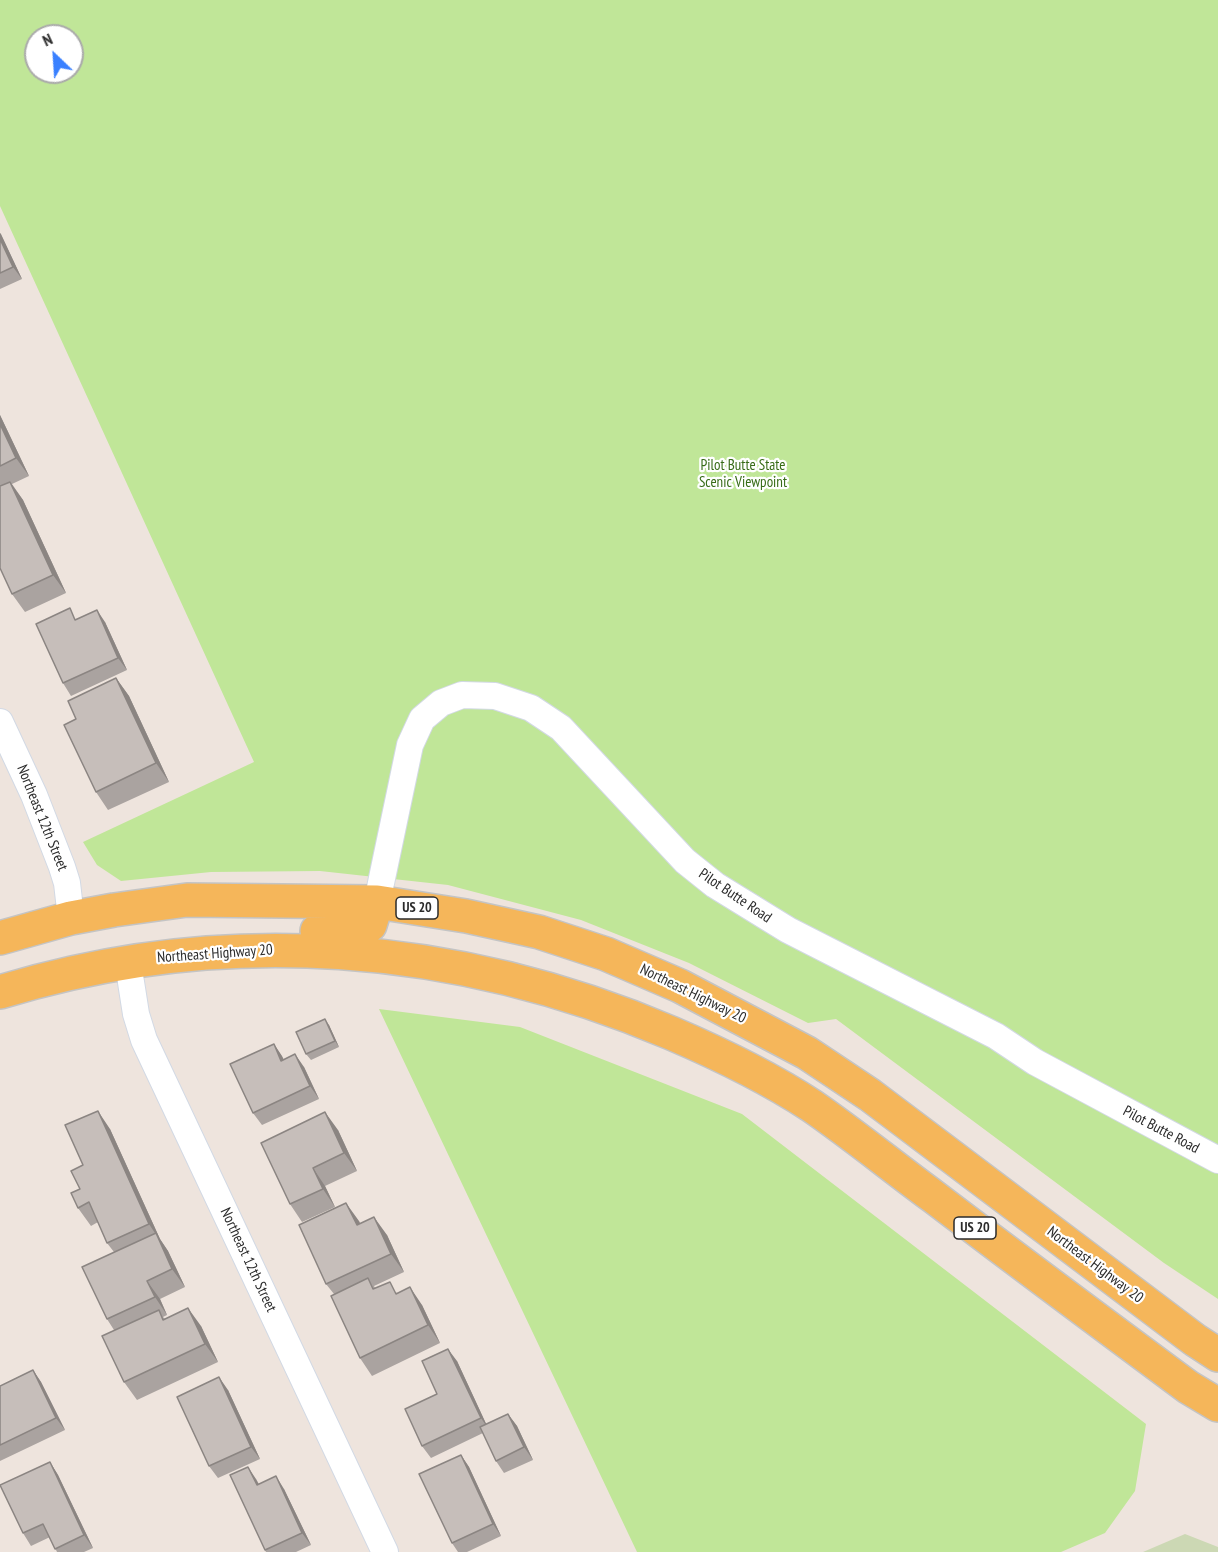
<!DOCTYPE html>
<style>
body{margin:0}
#map{position:relative;width:1218px;height:1552px;overflow:hidden;background:#eee4dd;font-family:"PT Sans Narrow",sans-serif}
canvas{display:block}
.north{position:absolute;left:24px;top:24px;width:60px;height:60px;box-sizing:border-box;background:#fff;border:2px solid #aaa;border-radius:50%;rotate:335deg;font-size:16px;font-weight:700;line-height:24px;text-align:center;color:#2b2b2b}
.north::after{content:'';display:block;margin:auto;width:21px;height:27px;background:#3980ff;clip-path:polygon(50% 0,100% 100%,50% 72%,0 100%)}
</style>
<div id="map">
<canvas width="1218" height="1552"></canvas>
<div class="north">N</div>
</div>
<script>
const c = document.querySelector('canvas').getContext('2d');
c.lineJoin = 'round';
function fillPath(path, color) {
  c.fillStyle = color;
  c.fill(path, 'evenodd');
}
function stroke(path, color, width, dash) {
  c.strokeStyle = color;
  c.lineWidth = width;
  c.lineCap = dash ? 'butt' : 'round';
  c.setLineDash(dash || []);
  c.stroke(path);
}
function write(font, color, halo, rows, align = 'center') {
  c.font = font + ' "PT Sans Narrow",sans-serif';
  c.lineWidth = 4.5;
  c.setLineDash([]);
  c.textBaseline = 'middle';
  c.strokeStyle = halo;
  c.fillStyle = color;
  for (const [text, x, y, turn = 0] of rows) {
    c.save();
    c.translate(x, y);
    c.rotate((+turn || 0) * Math.PI / 180);
    c.textAlign = isNaN(turn) ? turn : align;
    if (halo) c.strokeText(text, 0, 0);
    c.fillText(text, 0, 0);
    c.restore();
  }
}
fillPath(new Path2D(`
 M0,0H1218V1299L1164,1263L836,1019L808,1023L689,963L581,920L448,885L320,871L211,872L121,881L97,865L83,842L254,762L0,206ZM36,36H72V72H36Z
 M379,1009L520,1027L742,1114L1146,1424L1135,1491L1105,1533L1061,1552H637Z`), '#c0e698');
fillPath(new Path2D(`
 M1185,1534L1218,1547V1552H1143Z`), '#ccd8b4');
const street = new Path2D(`
 M0,722L34,795L62,867L67,883L71,918
 M377,902L410,745L422,719L441,703L462,695L495,696L531,708L561,728L685,861L715,885L788,930L996,1036L1035,1062L1218,1160
 M128,963L136,1014L144,1040L385,1552`);
const primary = new Path2D(`
 M317,931H361L370,925L377,902
 M0,938L71,918L114,910L187,900L377,902L466,916L539,932L606,954L680,986L807,1053L870,1095L1195,1340L1218,1355
 M0,992C224,923 457,942 671,1033C720,1054 768,1077 812,1106C854,1135 893,1167 934,1197C1018,1261 1103,1324 1188,1387L1218,1405`);
stroke(street, '#d2d9e4', 28);
stroke(primary, '#c4c4c4', 36);
stroke(street, '#fff', 26);
stroke(primary, '#f5b65a', 33);
fillPath(new Path2D(`
 M0,233L22,279L0,289Z
 M0,415L29,476L12,484L23,500L66,593L25,612L12,594L0,568Z
 M77,619L105,622L127,670L71,696L63,683Z
 M116,678L129,696L169,782L108,810L96,792L76,719Z
 M329,1025L339,1047L311,1060L306,1054Z
 M274,1044L284,1060L304,1067L319,1099L262,1125L253,1113Z
 M110,1129L160,1239L168,1251L185,1287L160,1299L167,1315L163,1317L165,1319L201,1326L218,1362L137,1400L124,1382L114,1330L107,1319L114,1252L107,1243L98,1222L91,1226L78,1208L83,1165Z
 M338,1130L357,1171L325,1186L335,1207L302,1222L290,1204Z
 M359,1221L360,1224L387,1235L404,1272L374,1286L375,1288L398,1293L422,1305L440,1343L372,1376L360,1358L334,1294L326,1284Z
 M457,1361L486,1424L508,1414L517,1426L533,1460L504,1473L496,1461L483,1433L431,1458L422,1446L437,1394Z
 M33,1370L41,1382L65,1430L0,1461V1386Z
 M228,1390L260,1459L218,1478L209,1466Z
 M461,1455L469,1467L501,1536L467,1552H458L452,1543Z
 M50,1462L58,1475L93,1548L84,1552H57L50,1537L31,1546L23,1533Z
 M256,1479L259,1484L284,1489L311,1545L296,1552H266L265,1550Z`), '#aaa3a0');
fillPath(new Path2D(`
 M0,233L1,234L22,279L13,267L0,239Z
 M0,415L29,476L16,458L0,424Z
 M10,482L23,500L66,593L53,575Z
 M97,610L105,622L127,670L118,658Z
 M116,678L129,696L169,782L156,763Z
 M325,1019L329,1025L339,1047L335,1041Z
 M274,1044L282,1056L290,1073L281,1061Z
 M295,1054L304,1067L319,1099L310,1086Z
 M98,1111L110,1129L160,1239L168,1251L185,1287L172,1269L157,1236L149,1224Z
 M325,1112L338,1130L357,1171L344,1153Z
 M313,1168L325,1186L335,1207L323,1189Z
 M346,1203L359,1221L369,1243L357,1225Z
 M374,1217L387,1235L404,1272L391,1254Z
 M147,1281L160,1299L167,1315L155,1297Z
 M410,1287L422,1305L440,1343L428,1325Z
 M188,1308L201,1326L218,1362L205,1344Z
 M448,1349L457,1361L489,1430L481,1418Z
 M33,1370L41,1382L65,1430L56,1418Z
 M219,1377L228,1390L260,1459L251,1447Z
 M508,1414L517,1426L533,1460L524,1447Z
 M461,1455L469,1467L501,1536L493,1524Z
 M50,1462L58,1475L93,1548L84,1535Z
 M248,1467L256,1479L265,1498L257,1485Z
 M276,1476L284,1489L311,1545L302,1533Z`), '#8b8582');
const building = new Path2D(`
 M0,239L13,267L0,273Z
 M0,424L16,458L0,466Z
 M10,482L53,575L12,594L0,568V486Z
 M70,608L75,620L97,610L118,658L63,683L36,624Z
 M116,678L156,763L96,792L64,725L76,719L68,701Z
 M325,1019L335,1041L306,1054L296,1032Z
 M274,1044L281,1061L295,1054L310,1086L253,1113L230,1064Z
 M98,1111L149,1224L107,1243L89,1202L78,1208L71,1193L80,1189L71,1171L83,1165L65,1125Z
 M325,1112L344,1153L313,1168L323,1189L290,1204L261,1143Z
 M346,1203L357,1225L374,1217L391,1254L326,1284L299,1225Z
 M156,1233L172,1269L147,1281L155,1297L107,1319L82,1267Z
 M368,1278L373,1289L390,1282L396,1294L410,1287L428,1325L360,1358L331,1296Z
 M188,1308L205,1344L124,1382L102,1336L159,1310L163,1320Z
 M448,1349L481,1418L422,1446L405,1409L437,1394L422,1361Z
 M33,1370L56,1418L0,1445V1386Z
 M219,1377L251,1447L209,1466L177,1397Z
 M508,1414L524,1447L496,1461L480,1427Z
 M461,1455L493,1524L452,1543L419,1474Z
 M50,1462L84,1535L55,1549L43,1524L23,1533L0,1485Z
 M248,1467L257,1485L276,1476L302,1533L265,1550L230,1475Z`);
fillPath(building, '#c6beba');
stroke(building, '#8b8582', 1.5);
for (const [x, y, w] of [
 [417,908,42],
 [975,1228,42]
]) {
  const box = new Path2D();
  box.roundRect(x - w / 2, y - 11, w, 22, 4.5);
  c.fillStyle = '#fff';
  c.fill(box);
  stroke(box, '#2b2b2b', 1.5);
}
write('bold 14px', '#2b2b2b', null, [
 ["US 20",417,908],
 ["US 20",975,1228]
]);
write('15px', '#386c18', '#fff', [
 ["Pilot Butte State",743,466],
 ["Scenic Viewpoint",743,483]
]);
write('15px', '#2b2b2b', '#fff', [
 ["Northeast 12th Street",42,818,68],
 ["Pilot Butte Road",735,896,34],
 ["Northeast Highway 20",215,954,-4],
 ["Northeast Highway 20",693,994,26],
 ["Pilot Butte Road",1161,1130,28],
 ["Northeast 12th Street",248,1260,65],
 ["Northeast Highway 20",1095,1265,37]
]);
</script>
